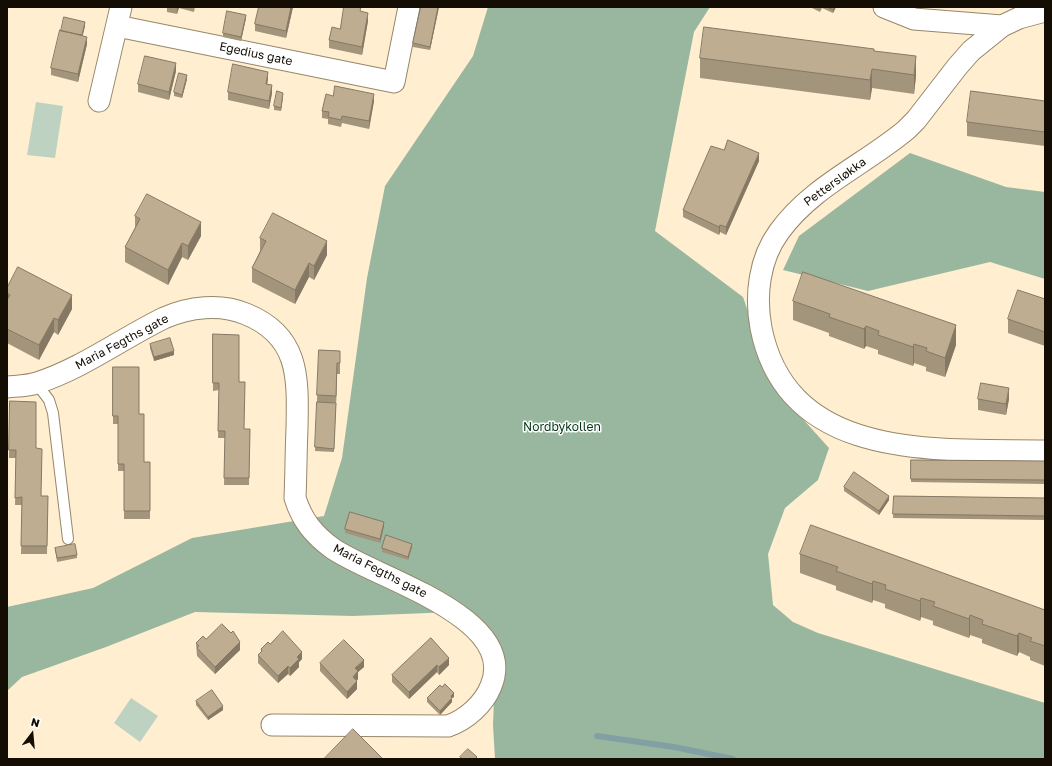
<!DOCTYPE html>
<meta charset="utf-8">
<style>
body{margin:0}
#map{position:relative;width:1052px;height:766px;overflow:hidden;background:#ffeecf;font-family:"Golos Text",sans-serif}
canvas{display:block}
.frame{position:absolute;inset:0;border:8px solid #130d04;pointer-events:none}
.north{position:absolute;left:12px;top:714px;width:40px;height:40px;-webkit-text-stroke:3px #fff;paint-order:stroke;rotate:16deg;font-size:11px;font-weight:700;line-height:16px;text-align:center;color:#130d04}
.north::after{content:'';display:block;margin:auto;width:14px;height:18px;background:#130d04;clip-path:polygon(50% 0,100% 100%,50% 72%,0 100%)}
</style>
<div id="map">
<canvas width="1052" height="766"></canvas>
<div class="frame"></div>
<div class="north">N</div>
</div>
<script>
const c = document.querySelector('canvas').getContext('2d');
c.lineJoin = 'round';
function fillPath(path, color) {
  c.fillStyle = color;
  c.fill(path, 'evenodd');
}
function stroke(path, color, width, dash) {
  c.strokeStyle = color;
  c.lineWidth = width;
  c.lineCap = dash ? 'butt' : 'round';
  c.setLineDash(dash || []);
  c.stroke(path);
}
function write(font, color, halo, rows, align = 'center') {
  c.font = font + ' "Golos Text",sans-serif';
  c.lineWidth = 3;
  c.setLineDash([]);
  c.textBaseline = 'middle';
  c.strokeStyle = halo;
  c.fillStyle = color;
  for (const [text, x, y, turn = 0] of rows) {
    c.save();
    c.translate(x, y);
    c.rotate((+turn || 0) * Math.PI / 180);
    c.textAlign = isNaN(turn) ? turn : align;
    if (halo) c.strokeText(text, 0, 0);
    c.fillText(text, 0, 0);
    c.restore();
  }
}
fillPath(new Path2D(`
 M36,102L63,106L55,158L27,155Z
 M131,698L158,716L140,742L114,723Z`), '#bdd2c1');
fillPath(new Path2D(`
 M488,7H710L694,32L655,231L743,297L774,387L829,448L818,480L785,508L768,554L773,605L793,622L818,633L1045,703V759H495L493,725L495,671L453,612L353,616L195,612L106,647L22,677L7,691V607L93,588L192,538L324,516L342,458L367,278L385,186L473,56Z
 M910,153L1006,187L1045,192V279L990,262L868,291L783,270L799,236Z`), '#99b79f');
stroke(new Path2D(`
 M597,736L674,747L733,759`), '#82a0a4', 6);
const lane = new Path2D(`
 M36,383L49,400L53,413L68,539`);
const street = new Path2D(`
 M884,7L914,19L1002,26L1019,18L1045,11
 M117,26L394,82L409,7
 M1002,26L971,51L957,67L916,120L906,130C864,165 811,187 779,232C759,259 755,296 761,328C788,463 939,449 1045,451
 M99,101L121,7
 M7,387C17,386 28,386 37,383C83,368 121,339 164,318C189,307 220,303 246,314C300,336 298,378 297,428C296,451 296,475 295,498C302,520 313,534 332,548C372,577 520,616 491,686C484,704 466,720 448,726L272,725`);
stroke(lane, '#97876b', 12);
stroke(street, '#97876b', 23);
stroke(lane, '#fff', 10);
stroke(street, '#fff', 21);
fillPath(new Path2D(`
 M167,7H195L194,12L179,8L177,14L167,12Z
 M259,7H293L286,38L255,31V24Z
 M421,7H439L430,50L413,47V43Z
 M810,7H836L833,13L822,8L820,12Z
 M361,12L368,21L362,55L329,48V40L340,29Z
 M246,18L241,41L223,37V33Z
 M85,26L82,36L87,44L78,82L51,75V68Z
 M874,51L916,76L914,94L872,88L870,100L700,78V58Z
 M176,71L169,100L138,92V84Z
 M187,79L182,98L174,96V92Z
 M268,79L267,84L272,93L269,109L228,100V92Z
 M283,96L281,111L274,110V106Z
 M333,96L374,101L369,129L342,123L341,127L328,124V119L322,118V111Z
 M1045,101V146L967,136V122Z
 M724,150L759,161L726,235L720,232L719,235L683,217V210Z
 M135,216L201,236L188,260L182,257L168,285L125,262V247L135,228Z
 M260,238L327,255L314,280L309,277L295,304L252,282V268L260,251Z
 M7,288L72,309L58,335L54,332L39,360L7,343Z
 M1045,299V349V346L1008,333V319Z
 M793,301L956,345L945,377L926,371V367L914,363L913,366L878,354V350L866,346L864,349L829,336V333L793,320Z
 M213,334L239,382L244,429H250L249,485H224L225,438H218L219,390L213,391Z
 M150,344L174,355L154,361L150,348Z
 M319,350L340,351V374H337L334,452L315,451Z
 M113,367L139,414L144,462H150V519H124V471H118V424H113Z
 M978,399H1009L1006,415L978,410Z
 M10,401L36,448L41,496H48L47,554H21L22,505H15L16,458H9Z
 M911,460L1045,461V484L911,482Z
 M844,487L889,500L879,515L844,491Z
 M894,496L1045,498V520L893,518Z
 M384,526L380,543L345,533V529Z
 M412,547L408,560L382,552V548Z
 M55,548L77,555V558L57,562Z
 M800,554L1045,610V666L1030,660V657L1019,652L1017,656L982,643V639L970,635L969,638L933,625V621L921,617L920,621L885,608V604L873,600L872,603L836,590V586L800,573Z
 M431,638L449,665L439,675L437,672L409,699L392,682V675Z
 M206,639L240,650L215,674L197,656L196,643Z
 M270,644L302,659L299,662V667L290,676L288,674L278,683L258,663V655L261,652V649Z
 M320,663L364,667L358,672V679L356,681L357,689L347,699L320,671Z
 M454,697L452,698V702L440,715L427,702V698Z
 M196,701L223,710L208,720L196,705Z`), '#a3957c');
fillPath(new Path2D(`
 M177,7H179L177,14Z
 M291,7H293L286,38V31Z
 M438,7H439L430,50V47Z
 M834,7H836L833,13V9Z
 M368,13V21L362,55V47Z
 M246,15V18L241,41V37Z
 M85,22V26L81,43V39Z
 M87,37V44L78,82V74Z
 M916,56V76L914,94V75Z
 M176,63V71L169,100V92Z
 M872,69V88L870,100V80Z
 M268,72V79L266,91V84Z
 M187,75V79L182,98V95Z
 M272,85V93L269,109V101Z
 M283,93V96L281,111V108Z
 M374,94V101L369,129V121Z
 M759,153V161L726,235V227Z
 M201,222V236L188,260V246Z
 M720,225V232L719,235V227Z
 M327,241V255L314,280V266Z
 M182,243V257L168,285V270Z
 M309,263V277L295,304V290Z
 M72,295V309L58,335V320Z
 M54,318V332L39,360V345Z
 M956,325V345L945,377V358Z
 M866,326V346L864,349V329Z
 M914,344V363L913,366V347Z
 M174,351V355L154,361V357Z
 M337,363V374L336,407V396Z
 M1009,388V399L1006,415V404Z
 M889,496V500L879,515V511Z
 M384,522V526L380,543V539Z
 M412,544V547L408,560V557Z
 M873,581V600L872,603V584Z
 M921,598V617L920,621V601Z
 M970,615V635L969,638V619Z
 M1019,633V652L1017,656V636Z
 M240,642V650L215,674V667Z
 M302,652V659L299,662V667L290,676V668L297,657Z
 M449,658V665L439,675V667Z
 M364,660V667L358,672V679L353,684V677L355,668Z
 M437,665V672L409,699V692Z
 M288,666V674L278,683V676Z
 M357,681V689L347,699V692Z
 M454,693V697L452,698V702L440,715V711L451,696Z
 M223,706V710L208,720V717Z`), '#857965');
const building = new Path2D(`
 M259,7H291L286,31L255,24Z
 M344,7H361L360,11L368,13L362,47L329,40L332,27L340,29Z
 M421,7H438L430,47L413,43Z
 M827,7H834L833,9Z
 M227,11L246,15L241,37L223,33Z
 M64,17L85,22L82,35L61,31Z
 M704,27L874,49V51L916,56L914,75L872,69L870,80L700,58Z
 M60,30L87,37L78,74L51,68Z
 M145,56L176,63L169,92L138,84Z
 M233,64L268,72L266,84L272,85L269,101L228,92Z
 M179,73L187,75L182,95L174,92Z
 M335,86L374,94L369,121L342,116L341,120L328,117L329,112L322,111L326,94L333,96Z
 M277,91L283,93L281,108L274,106Z
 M971,91L1045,101V132L967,122Z
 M728,140L759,153L726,227L720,225L719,227L683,210L711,146L724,150Z
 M147,194L201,222L188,246L182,243L168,270L125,247L140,219L135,216Z
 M273,213L327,241L314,266L309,263L295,290L252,268L266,241L260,238Z
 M18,267L72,295L58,320L54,318L39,345L7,329V300L10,295L7,293V288Z
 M803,272L956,325L945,358L926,351L927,348L914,344L913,347L878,335L879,331L866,326L864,329L829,317L830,314L793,301Z
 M1018,290L1045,299V332L1008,319Z
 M213,334L239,335V382H245L244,429H250L249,478H224L225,431H218L219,383H213Z
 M170,338L174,351L154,357L150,344Z
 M319,350L340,351V363H337L336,396L317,395Z
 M113,367H139V414H144V462H150V511H124V464H118V416H113Z
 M981,383L1009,388L1006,404L978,399Z
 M10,401L36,402V448L42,449L41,496H48L47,546H21L22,497L15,498L16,450H9Z
 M317,402L336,403L334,449L315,447Z
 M911,460L1045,461V480L911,479Z
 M854,472L889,496L879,511L844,487Z
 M894,496L1045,498V516L893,514Z
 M350,512L384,522L380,539L345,529Z
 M811,525L1045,610V646L1030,641L1032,638L1019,633L1017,636L982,624L983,620L970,615L969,619L933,606L935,602L921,598L920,601L885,589L886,585L873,581L872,584L836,571L838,567L800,554Z
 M386,535L412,544L408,557L382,548Z
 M75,544L77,555L57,558L55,548Z
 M222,624L231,633L233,631L240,642L215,667L197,648L199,646L196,643L203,636L206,639Z
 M283,631L302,652L297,657L299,659L290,668L288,666L278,676L258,655L262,651L261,649L268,642L270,644Z
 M431,638L449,658L439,667L437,665L409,692L392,675Z
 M344,640L364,660L355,668L358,671L353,677L357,681L347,692L320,663Z
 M445,684L454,693L451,696L452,698L440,711L427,698L440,685L442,687Z
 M212,690L223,706L208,717L196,701Z
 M353,729L383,759H324Z
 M468,749L477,757L475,759H463L460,757Z`);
fillPath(building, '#bead90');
stroke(building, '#857965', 1);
write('12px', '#130d04', '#fff', [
 ["Egedius gate",256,54,12],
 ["Pettersløkka",835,182,-36],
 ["Maria Fegths gate",122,342,-28],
 ["Maria Fegths gate",380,571,27]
]);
write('12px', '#003413', '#fff', [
 ["Nordbykollen",562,427]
]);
</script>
